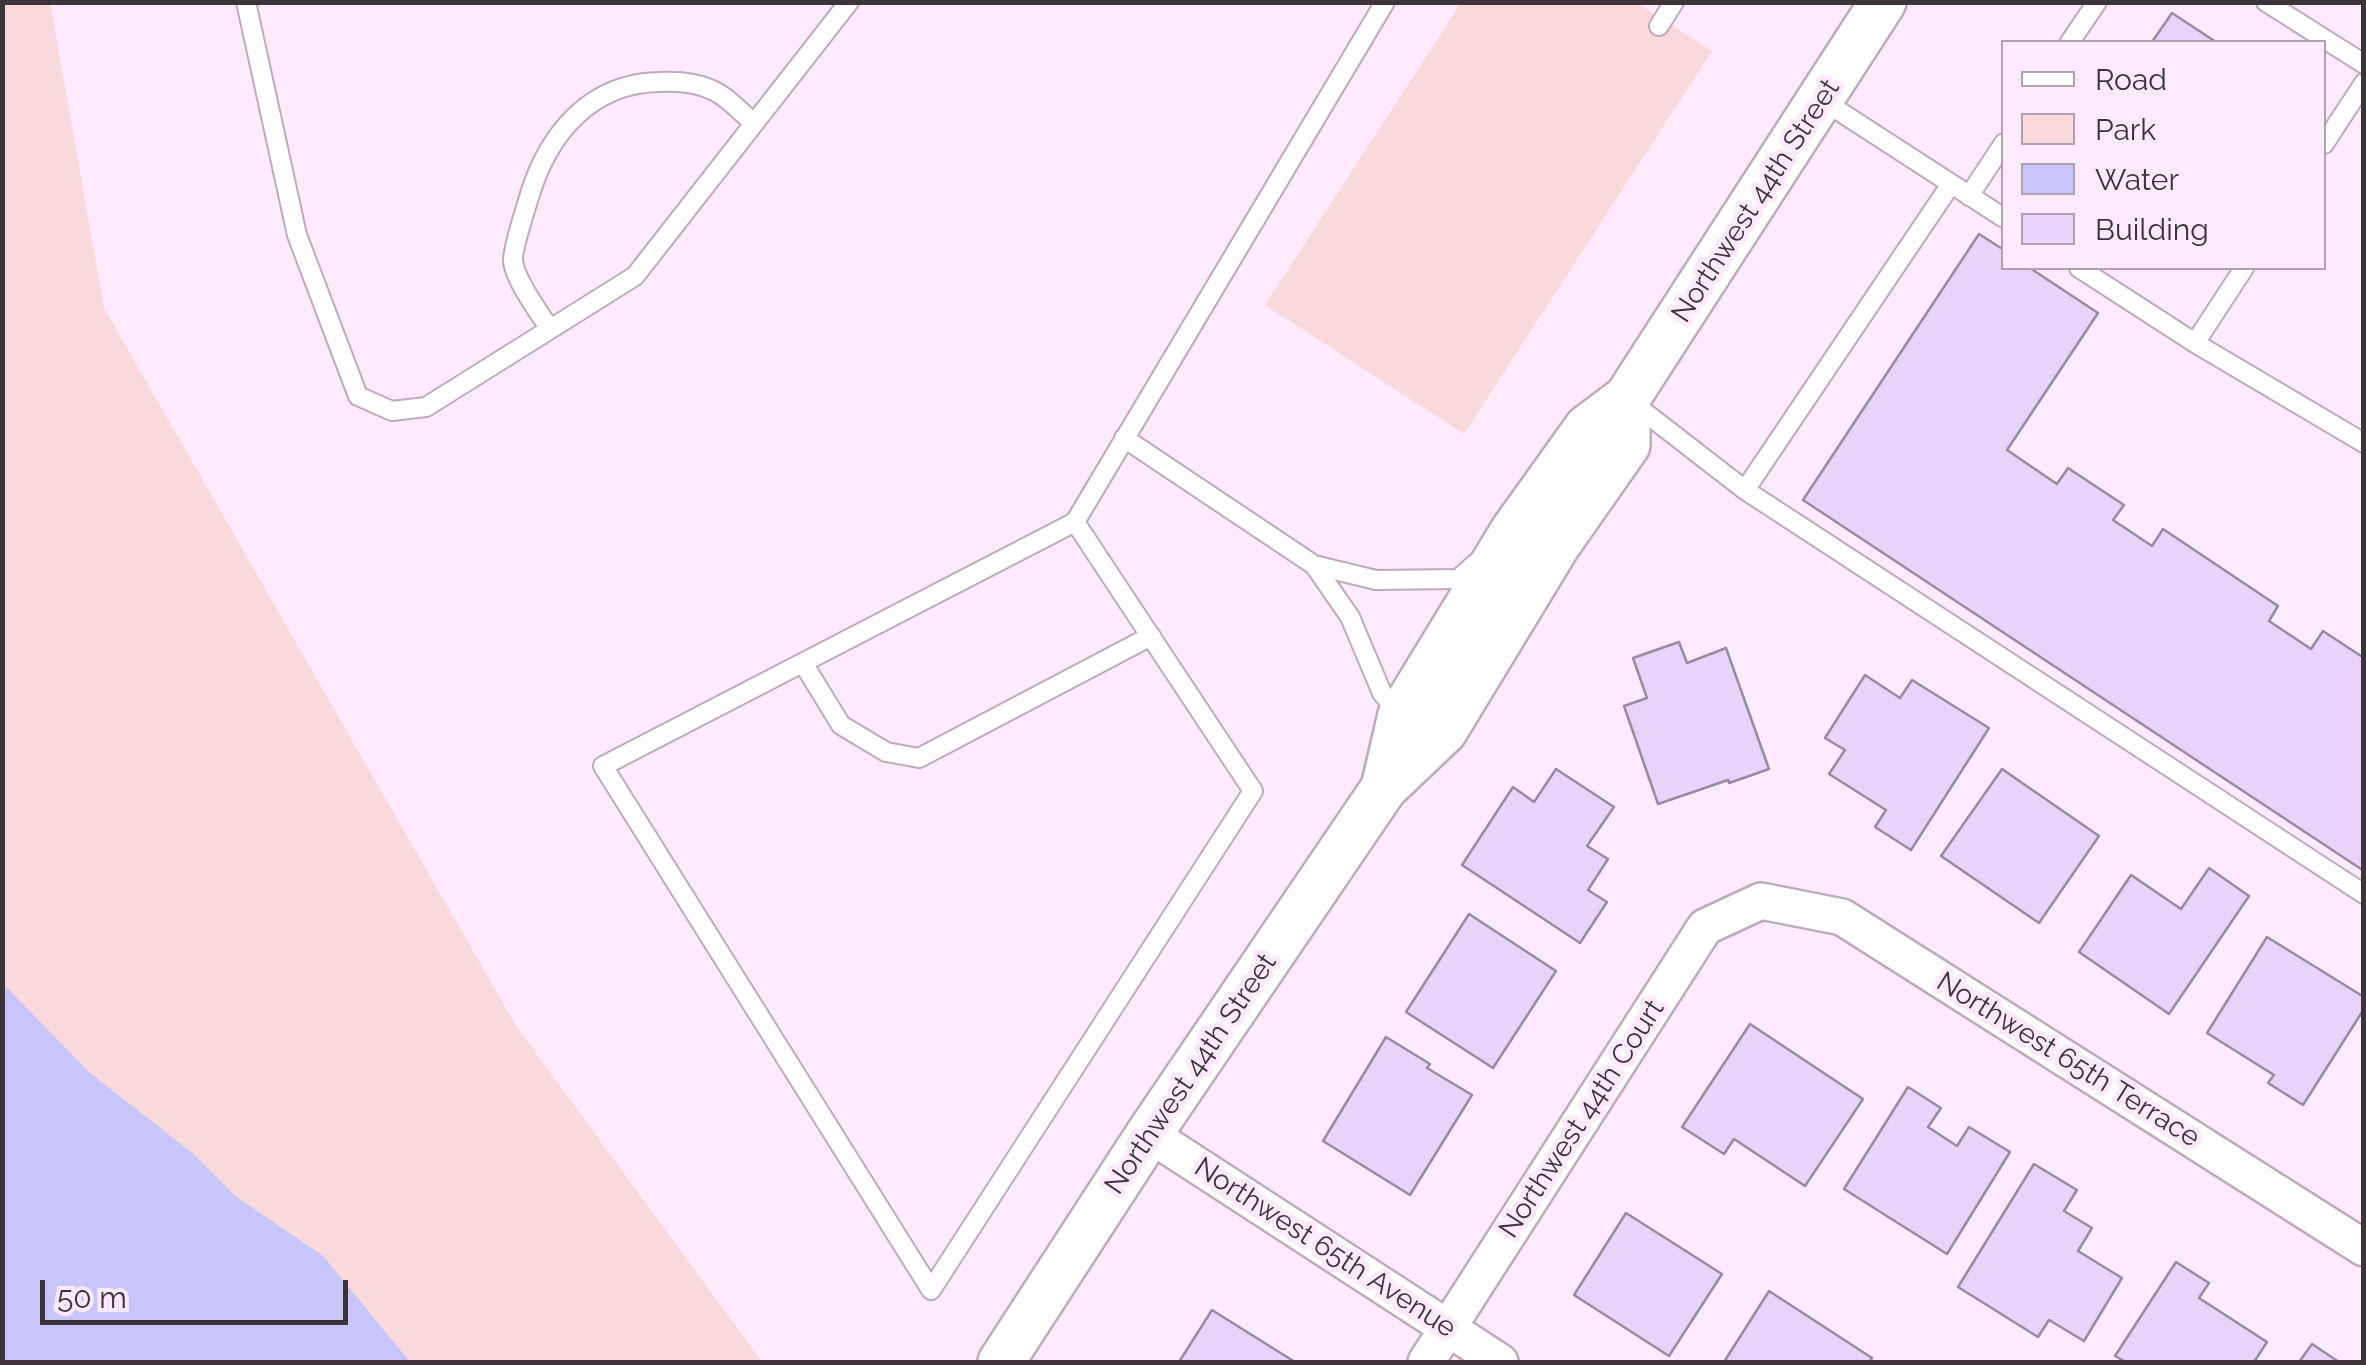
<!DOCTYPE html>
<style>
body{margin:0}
#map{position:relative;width:2366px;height:1365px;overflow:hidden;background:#ffe9fc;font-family:Raleway,sans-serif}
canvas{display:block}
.frame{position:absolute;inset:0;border:5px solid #3c333b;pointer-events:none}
.legend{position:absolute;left:2001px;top:40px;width:325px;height:230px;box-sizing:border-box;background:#ffe9fc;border:2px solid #b1a0af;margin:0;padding:12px 18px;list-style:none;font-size:30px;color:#3c333b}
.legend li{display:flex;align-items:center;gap:20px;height:50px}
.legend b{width:50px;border:2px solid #b1a0af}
.scale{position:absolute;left:40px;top:1280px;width:308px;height:45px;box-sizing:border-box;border:5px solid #3c333b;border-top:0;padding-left:12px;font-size:30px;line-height:35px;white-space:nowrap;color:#3c333b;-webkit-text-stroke:8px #ffe9fc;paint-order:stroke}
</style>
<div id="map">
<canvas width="2366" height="1365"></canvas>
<div class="frame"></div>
<ul class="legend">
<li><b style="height:12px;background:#fff"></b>Road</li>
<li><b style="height:28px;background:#f9d9db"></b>Park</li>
<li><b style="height:28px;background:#c8c5fc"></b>Water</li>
<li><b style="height:28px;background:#e8d3fa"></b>Building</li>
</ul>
<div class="scale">50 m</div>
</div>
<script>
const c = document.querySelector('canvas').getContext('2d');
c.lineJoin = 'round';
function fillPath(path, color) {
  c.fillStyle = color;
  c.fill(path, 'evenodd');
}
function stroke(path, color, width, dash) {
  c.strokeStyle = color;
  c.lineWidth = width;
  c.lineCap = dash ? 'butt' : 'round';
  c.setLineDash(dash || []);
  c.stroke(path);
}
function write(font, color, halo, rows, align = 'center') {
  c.font = font + ' Raleway,sans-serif';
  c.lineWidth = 10;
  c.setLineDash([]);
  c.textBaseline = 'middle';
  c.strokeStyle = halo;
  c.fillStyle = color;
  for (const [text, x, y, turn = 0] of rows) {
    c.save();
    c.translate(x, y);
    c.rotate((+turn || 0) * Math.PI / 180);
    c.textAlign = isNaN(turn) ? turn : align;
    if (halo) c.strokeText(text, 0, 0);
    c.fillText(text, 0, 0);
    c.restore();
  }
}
fillPath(new Path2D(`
 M50,2L104,308L516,1026L762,1362H3L2,3Z
 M1461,3H1637L1712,51L1464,434L1265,305Z`), '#f9d9db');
fillPath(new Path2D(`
 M3,984L90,1073L191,1152L235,1196L323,1256L410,1362H3Z`), '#c8c5fc');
const building = new Path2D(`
 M2172,13L2216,42H2152Z
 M1979,234L2004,250V268H2030L2098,313L2007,450L2057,484L2068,468L2124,505L2113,520L2152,546L2163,529L2278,606L2269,621L2311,649L2323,631L2364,658V871L1803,500Z
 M1679,642L1687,663L1726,648L1769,769L1729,783L1728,780L1658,804L1624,706L1647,698L1633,658Z
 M1865,675L1900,698L1912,680L1989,728L1911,850L1875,827L1886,810L1829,774L1845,750L1825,738Z
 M1556,769L1614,807L1587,846L1608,859L1588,890L1607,902L1580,943L1462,865L1513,787L1534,802Z
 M2002,769L2099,836L2039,923L1941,856Z
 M2209,868L2249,896L2169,1014L2079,952L2131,875L2181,909Z
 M1469,914L1556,971L1493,1068L1406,1012Z
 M2267,937L2364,997V1009L2303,1105L2268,1083L2274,1075L2207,1033Z
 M1750,1024L1863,1099L1805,1186L1734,1139L1724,1154L1682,1127Z
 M1386,1037L1430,1064L1427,1068L1472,1095L1410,1195L1323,1141Z
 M1908,1087L1941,1108L1928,1127L1957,1146L1969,1127L2010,1152L1947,1254L1844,1189Z
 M2034,1164L2077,1190L2064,1211L2092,1228L2078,1251L2122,1278L2084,1341L2049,1320L2038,1337L1958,1287Z
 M1626,1213L1722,1274L1669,1356L1574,1295Z
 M2176,1262L2209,1283L2199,1298L2267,1342L2254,1362H2126L2115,1356Z
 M1769,1291L1872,1358L1869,1362H1724Z
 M1212,1310L1295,1362H1179Z
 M2312,1344L2339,1362H2299Z`);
fillPath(building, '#e8d3fa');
stroke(building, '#978ba1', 2.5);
const service = new Path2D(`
 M246,2L297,235L358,396L392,411L426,407L635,276L849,2
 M2266,2L2364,64
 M1659,26L1674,2
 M2070,42L2097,2
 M1822,100L2004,218
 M2324,144L2364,83
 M1969,196L2004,143
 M2079,268L2195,343L2244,268
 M550,329C539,313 515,280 513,261C512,249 526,208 530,194C549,133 591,83 659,82C678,81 695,82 712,90C727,96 741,113 754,123
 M2195,343L2364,443
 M1634,404L1745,490L2364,894
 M1124,438L1314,565L1376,580L1458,579L1476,563
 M1745,490L1951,184
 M1075,522L1253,791L931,1290L603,766L1075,522L1385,2
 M1314,565L1350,617L1382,693L1401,715
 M803,663L841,725L886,752L919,758L1151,636`);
const minor = new Path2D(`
 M1149,1134L1500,1362
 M1426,1362L1705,927L1761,901L1842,917L2364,1248`);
const tertiary = new Path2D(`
 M1384,788L1401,715L1514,530L1587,428L1627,398L1883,2
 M1001,1362L1149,1134L1384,788L1444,731L1557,545L1627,445V398`);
stroke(service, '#beaabb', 22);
stroke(minor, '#beaabb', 40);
stroke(tertiary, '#beaabb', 50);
stroke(service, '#fff', 18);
stroke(minor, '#fff', 35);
stroke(tertiary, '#fff', 45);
write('28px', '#3c333b', '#ffe9fc', [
 ["Northwest 44th Street",1756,201,-57],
 ["Northwest 65th Terrace",2068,1060,32],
 ["Northwest 44th Street",1191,1074,-56],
 ["Northwest 44th Court",1582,1119,-57],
 ["Northwest 65th Avenue",1325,1248,33]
]);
</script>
